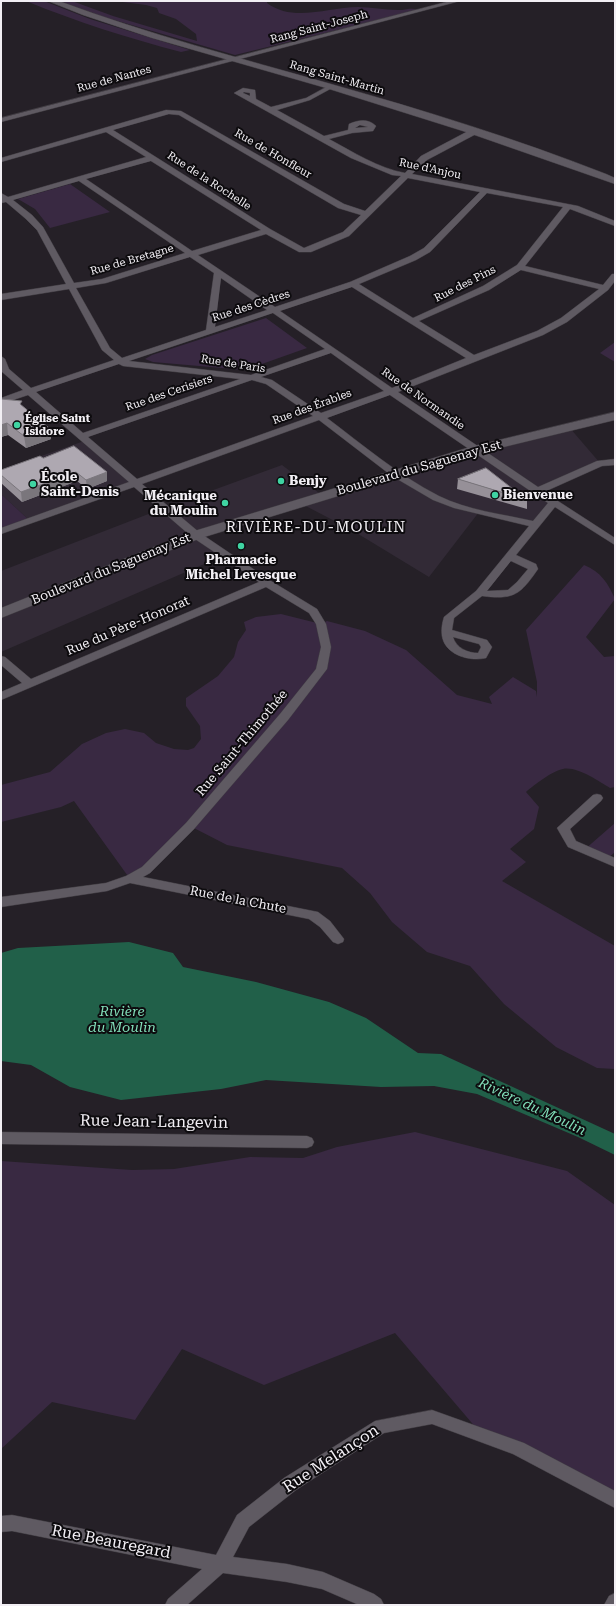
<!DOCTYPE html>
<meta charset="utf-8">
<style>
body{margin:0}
#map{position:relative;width:616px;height:1606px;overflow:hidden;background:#252027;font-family:"Roboto Serif",serif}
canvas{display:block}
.frame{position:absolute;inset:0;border:2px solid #f2eff4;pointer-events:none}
</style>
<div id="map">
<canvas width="616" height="1606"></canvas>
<div class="frame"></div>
</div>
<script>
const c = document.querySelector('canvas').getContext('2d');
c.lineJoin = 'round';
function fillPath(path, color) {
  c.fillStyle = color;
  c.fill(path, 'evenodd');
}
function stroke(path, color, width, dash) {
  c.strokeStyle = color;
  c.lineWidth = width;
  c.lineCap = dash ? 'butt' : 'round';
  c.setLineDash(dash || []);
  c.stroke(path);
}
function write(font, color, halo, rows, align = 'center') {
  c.font = font + ' "Roboto Serif",serif';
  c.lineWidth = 4;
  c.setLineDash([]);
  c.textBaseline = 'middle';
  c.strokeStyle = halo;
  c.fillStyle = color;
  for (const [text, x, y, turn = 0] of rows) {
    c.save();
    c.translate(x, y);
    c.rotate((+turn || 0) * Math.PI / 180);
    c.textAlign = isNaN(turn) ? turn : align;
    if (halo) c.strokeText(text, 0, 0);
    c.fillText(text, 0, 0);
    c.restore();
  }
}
fillPath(new Path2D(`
 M569,427L600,463L538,491L553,503L535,525L479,512L429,577L350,529L300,503L196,535L225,555L1,652V571L164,508L282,465L323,496Z
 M87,440L135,483L30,521L1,494V470Z`), '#322a36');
fillPath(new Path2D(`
 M26,1H44L90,19L190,50L181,52C128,38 77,22 26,1Z
 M59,1H72L113,16L197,41L196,34L176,19L159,13L157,8L146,5L115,1H267V3C294,23 328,7 358,7C371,7 384,10 398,10C407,10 408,7 419,10L235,55L104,17Z
 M70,184L110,212L50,228L35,209L18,199Z
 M266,318L307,348L245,370L153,362L145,359L152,355Z
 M615,342V362L600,353Z
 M1,494L30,521L1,531Z
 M584,565C601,572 608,583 615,599L586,637L604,657L615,656V787L610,788C598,781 577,766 563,769C552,771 534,785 526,792L539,807L534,829L510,849L526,862L502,881L615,946V1069L597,1068L556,1047L504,1004L470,966L427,952L392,922L370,893L342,868L227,845L190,826L130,879L74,801L61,807L1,822V785L50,772L82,744L106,733L125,729L144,733L156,743L174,749L188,750L194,748L201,739L200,726L186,706V698L218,676L234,657L238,642L246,630L244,622L256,617L281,614L321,624L327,621L365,631L406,650L457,695L492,704L489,697L513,677L536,691L537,697V682L526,630Z
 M615,823V852L606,860L584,850Z
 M415,1132L567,1171L615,1205V1500L483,1436L395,1333L264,1385L182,1349L135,1420L52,1402L1,1449V1161L132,1170L174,1169L250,1157L303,1158L337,1147Z`), '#392942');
fillPath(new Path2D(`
 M129,942L173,953L183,967L256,982L329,1002L366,1018L418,1053L441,1054L615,1134V1155L578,1137L477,1094L434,1086L381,1087L266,1080L221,1089L121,1100L70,1087L31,1065L1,1061V953L18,948Z`), '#216049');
const minor = new Path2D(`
 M450,1H460L1,122V118Z
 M330,85L333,87L332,88L310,100L277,110L324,136L348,130L349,124C358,120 368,118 376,126L373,131L352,133L329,139C353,152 378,168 405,173L421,156L472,129H478V133L427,160L412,174L578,206L615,221V226L570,209L525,266L603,285L612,274H615V281L608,290L567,322L543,335L398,392L538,487L597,461L615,459V465L602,466L544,492L615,538V545L555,507L516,555L536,564L538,569C520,595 514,600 482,596L454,618L452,630L487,640L492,647L486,658C470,662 445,655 442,636C441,630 442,623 444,617L476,591L529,526L454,508L433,500L392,476L319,420L142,484L200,533L271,581L317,609L326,624L331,647L327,669L288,720L194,829L150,873L143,877L318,912L330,921L344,939L343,942L338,944L333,942L320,927L309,919L130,883L107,891L1,907V897L106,883L126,876L142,867L186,823L280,714L316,669L321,647L316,624L309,613L266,587L1,700V692L22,683L1,665V656L5,657L31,679L259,582L192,537L134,487L1,534V528L129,482L28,395L1,404V398L23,390L1,371V356L5,359L9,369L31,388L114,360L102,350L69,289L1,300V294L66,284L37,230L26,219L6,202L1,203V193L8,197L146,157L106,132L1,162V158L166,110L181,111L344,204L365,211L401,176L392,175L351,158L234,93L243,88L255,90L256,99L271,107L306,98ZM244,92L250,93V96L243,93ZM169,114L179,115L338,208L361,215L343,232L304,248L270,229L113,130ZM360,125L368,127L355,128ZM151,161L261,230L192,251L86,179ZM408,178L480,192L424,248L410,256L350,282L275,307L198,255L266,234L299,252H311L349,236ZM79,181L185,253L102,279L74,283L43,227L32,215L13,200ZM487,193L563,207L517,265L483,286L413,318L359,284L416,260L430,252ZM190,257L214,273L206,330L122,358L110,348L76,288L106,283ZM521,270L599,289L561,318L537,331L474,355L419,321L489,290ZM221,278L267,310L215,327ZM352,287L466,358L392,388L280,311ZM273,313L325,349L251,375L129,361ZM331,353L384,391L321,413L272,380L261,377ZM119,364L123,366L240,379L83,433L36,392ZM252,380L266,384L313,416L137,479L88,437ZM390,395L548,503L533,521C502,514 467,510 439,496C398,475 363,445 327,418ZM511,561L528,569L517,582L508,590L487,591ZM453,637L479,644L481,647L478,653C468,653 456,648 453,637Z
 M597,794L601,795L603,798L601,801L570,829L576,841L615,858V867L568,847L557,828L593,795Z
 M1,1132L307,1136L312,1138L314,1142L312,1146L307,1148L1,1144Z
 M432,1410L524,1443L615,1491V1508L513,1454L432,1424L384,1433L296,1490L249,1527L233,1557L287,1564L323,1572L374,1594L381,1599L384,1605H359L322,1589L287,1582L223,1573L187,1605H165L168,1599L202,1569L12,1531L1,1532V1516L12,1515L216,1555L237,1515L284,1478L375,1421Z
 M615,1593V1605H604L609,1596Z`);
const tertiary = new Path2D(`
 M48,1H59C148,34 240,58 331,84C423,110 517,139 606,174L615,178V184L466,132L326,88L152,38L83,15Z`);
const secondary = new Path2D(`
 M615,412V420L479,453L201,538L1,618V608L191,532L470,447Z`);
stroke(minor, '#403c42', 1);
stroke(tertiary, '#403c42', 1);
stroke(secondary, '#403c42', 1);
fillPath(minor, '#5f5a62');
fillPath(tertiary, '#5f5a62');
fillPath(secondary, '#5f5a62');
fillPath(new Path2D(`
 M1,399L22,406L49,428L51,439L26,448L8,435L1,437Z
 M43,458L107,472V481L87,489L77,481L22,502L1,483V470Z
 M458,479L527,500V509L457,489Z`), '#969098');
fillPath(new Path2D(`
 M7,423L8,435L1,437V425Z
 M49,428L51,439L26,448L24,436Z
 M76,472L77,481L22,502L21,492Z
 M107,472V481L87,489L86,480Z`), '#7a767c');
const building = new Path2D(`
 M1,399L22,401L20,404L49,428L24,436L7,423L1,425Z
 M74,446L107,472L86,480L76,472L21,492L1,475V470L40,456L43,458Z
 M486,468L527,500L458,479Z`);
fillPath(building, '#aea8b1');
stroke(building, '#7a767c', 1);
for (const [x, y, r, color] of [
 [17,425,4,"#3fd4a2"],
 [281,481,4,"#3fd4a2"],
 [33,484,4,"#3fd4a2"],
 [495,495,4,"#3fd4a2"],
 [225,503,4,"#3fd4a2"],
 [241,546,4,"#3fd4a2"]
]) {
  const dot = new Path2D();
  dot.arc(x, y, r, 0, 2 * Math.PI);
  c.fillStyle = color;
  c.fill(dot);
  stroke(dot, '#0d0b0e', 1.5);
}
write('11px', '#f2eff4', '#0d0b0e', [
 ["Rang Saint-Joseph",319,27,-15],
 ["Rang Saint-Martin",337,78,16],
 ["Rue de Nantes",114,79,-15],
 ["Rue de Honfleur",273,154,30],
 ["Rue d'Anjou",430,169,12],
 ["Rue de la Rochelle",209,181,33],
 ["Rue de Bretagne",132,260,-16],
 ["Rue des Pins",465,284,-27],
 ["Rue des Cèdres",251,306,-18],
 ["Rue de Paris",233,364,9],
 ["Rue des Cerisiers",169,393,-19],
 ["Rue de Normandie",423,399,35],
 ["Rue des Érables",312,407,-20]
]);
write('bold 11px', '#f2eff4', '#0d0b0e', [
 ["Église Saint",25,419],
 ["Isidore",25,432]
], 'left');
write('13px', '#f2eff4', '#0d0b0e', [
 ["Boulevard du Saguenay Est",419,468,-16],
 ["Boulevard du Saguenay Est",111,569,-22],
 ["Rue du Père-Honorat",128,626,-23],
 ["Rue Saint-Thimothée",242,743,-50],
 ["Rue de la Chute",238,900,11]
]);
write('bold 13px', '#f2eff4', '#0d0b0e', [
 ["École",41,477],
 ["Saint-Denis",41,492],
 ["Benjy",289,481],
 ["Bienvenue",503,495],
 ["Mécanique",217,496,"right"],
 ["du Moulin",217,511,"right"],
 ["Pharmacie",241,560,"center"],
 ["Michel Levesque",241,575,"center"]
], 'left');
write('italic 14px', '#81ddb8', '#0d0b0e', [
 ["Rivière",122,1012],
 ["du Moulin",122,1028],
 ["Rivière du Moulin",532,1107,25]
]);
c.letterSpacing = '1px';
write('15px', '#f2eff4', '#0d0b0e', [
 ["RIVIÈRE-DU-MOULIN",316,528]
]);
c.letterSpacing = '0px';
write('16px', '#f2eff4', '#0d0b0e', [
 ["Rue Jean-Langevin",154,1122,1],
 ["Rue Melançon",331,1459,-33],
 ["Rue Beauregard",111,1542,11]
]);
</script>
